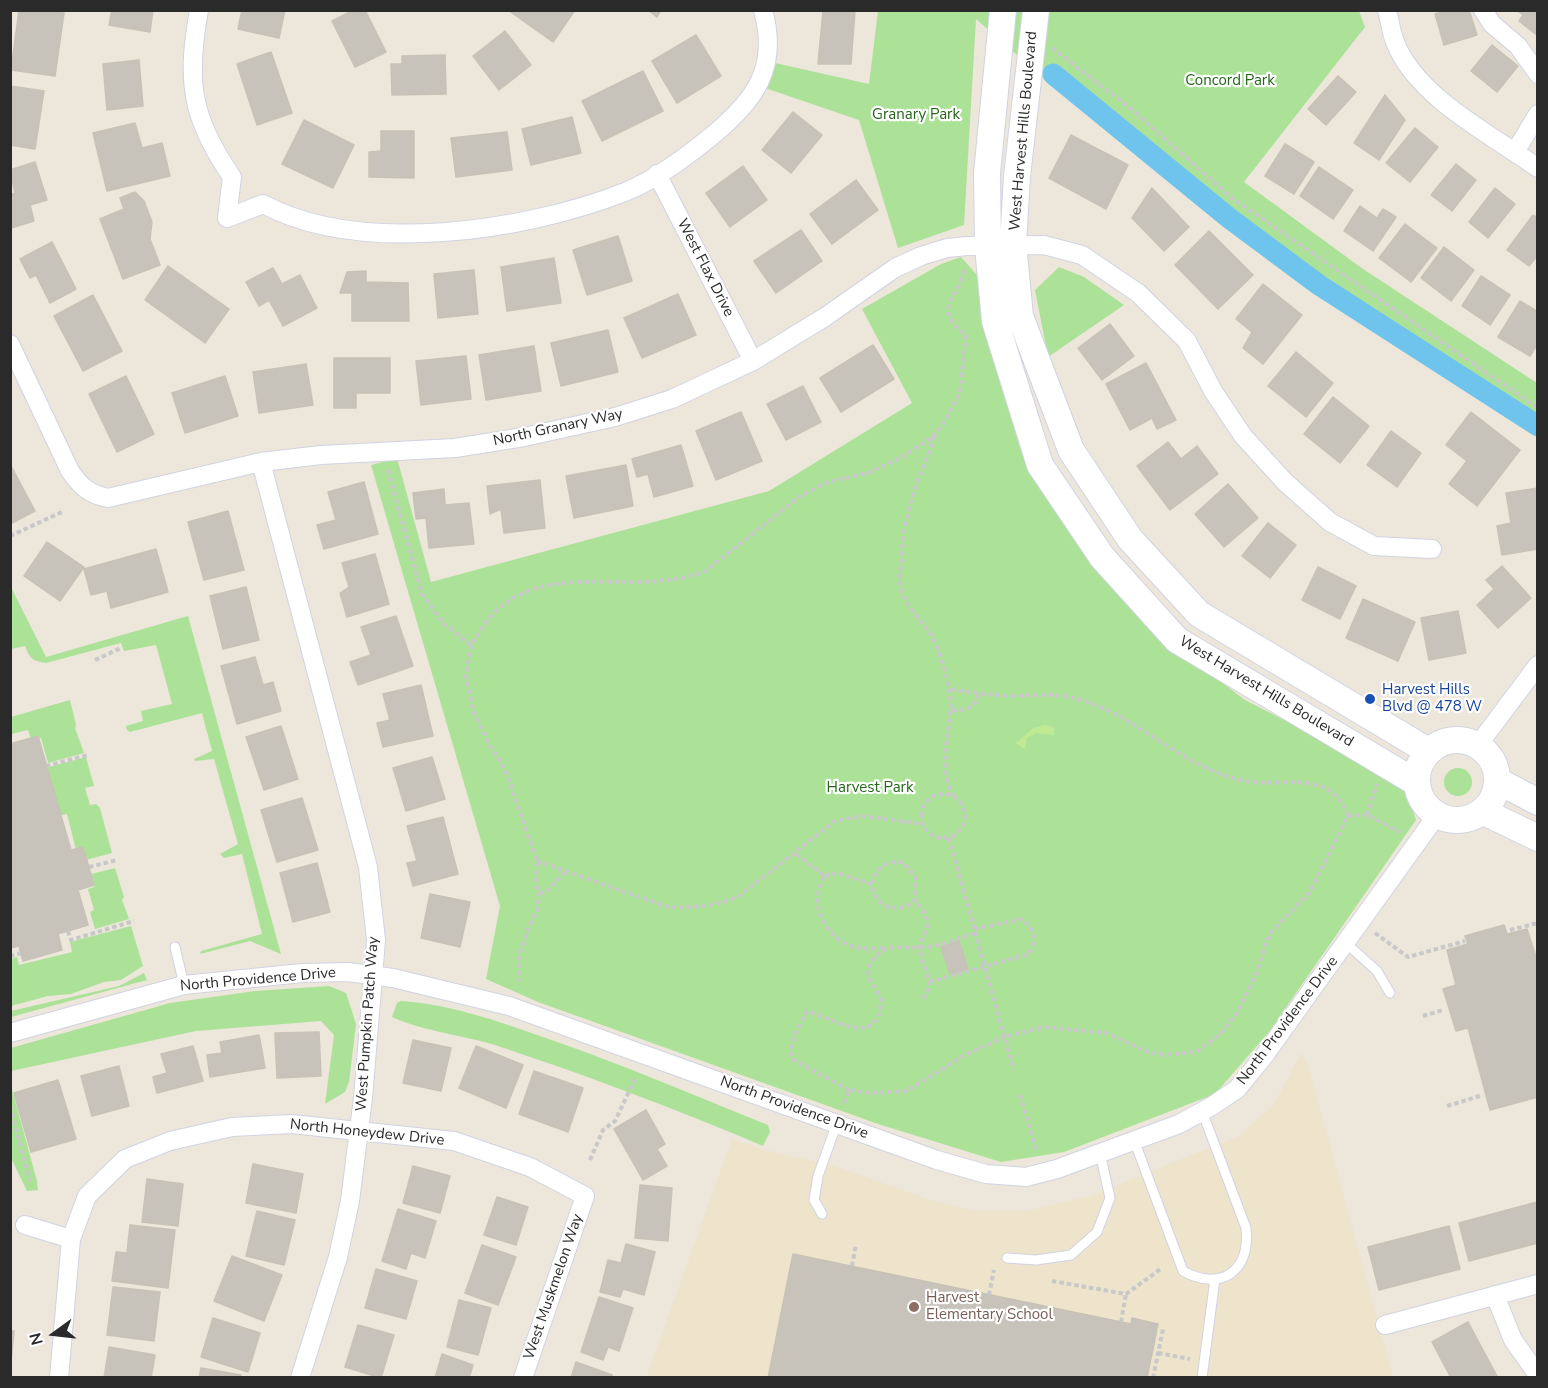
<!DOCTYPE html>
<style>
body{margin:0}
#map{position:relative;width:1548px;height:1388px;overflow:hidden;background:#ece6db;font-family:"Nunito Sans",sans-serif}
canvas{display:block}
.frame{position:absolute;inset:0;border:12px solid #2a2a2a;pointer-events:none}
.north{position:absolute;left:24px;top:1304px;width:60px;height:60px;-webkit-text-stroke:4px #fff;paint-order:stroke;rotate:255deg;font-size:16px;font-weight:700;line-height:24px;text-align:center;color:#2a2a2a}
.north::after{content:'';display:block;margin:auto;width:21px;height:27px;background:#2a2a2a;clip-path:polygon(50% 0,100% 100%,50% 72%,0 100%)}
</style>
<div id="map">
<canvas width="1548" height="1388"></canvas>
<div class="frame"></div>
<div class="north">N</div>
</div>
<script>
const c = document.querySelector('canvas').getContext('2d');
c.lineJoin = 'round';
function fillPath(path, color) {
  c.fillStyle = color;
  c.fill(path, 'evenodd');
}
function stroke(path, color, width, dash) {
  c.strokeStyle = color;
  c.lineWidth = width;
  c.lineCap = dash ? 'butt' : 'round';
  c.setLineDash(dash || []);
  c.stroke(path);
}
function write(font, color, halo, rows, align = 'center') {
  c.font = font + ' "Nunito Sans",sans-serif';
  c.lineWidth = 4.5;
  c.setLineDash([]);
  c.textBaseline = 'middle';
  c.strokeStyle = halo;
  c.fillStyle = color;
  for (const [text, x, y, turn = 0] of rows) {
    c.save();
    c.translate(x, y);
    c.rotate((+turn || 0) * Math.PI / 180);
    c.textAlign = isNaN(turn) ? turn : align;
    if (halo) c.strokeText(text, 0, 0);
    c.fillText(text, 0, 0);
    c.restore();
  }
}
fillPath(new Path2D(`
 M1301,1053L1307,1061L1393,1377L646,1378L732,1139L765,1150L834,1166L934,1201L976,1211H1027L1090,1196L1239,1136L1274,1104Z`), '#ede4cb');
fillPath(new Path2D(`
 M878,11H1359L1365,27L1244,182L1363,269L1537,383V433L1318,293L1214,216L1042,77L976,19L964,225L898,248L859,120L765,88L775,63L869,84Z
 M961,257L977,275L998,373L1038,481L1102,576L1168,642L1245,700L1372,765L1407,793L1416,820L1269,1032L1215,1094L1064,1152L1001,1162L878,1124L538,1002L486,979L500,906L371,465L397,458L431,582L769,491L912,403L862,309L941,264Z
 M1059,267L1084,277L1124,305L1048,357L1035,290Z
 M11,587L46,657L188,616L281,954L250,941L200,954L201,951L262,934L242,854L224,858L220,854L238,844L214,759L195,761L194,759L212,751L202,713L130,732L127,730L126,726L143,721L141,711L172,704L156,645L124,651L121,643L46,663C33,661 30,659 25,646L11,649Z
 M70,700L76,725L75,728L84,753L48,763L41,738L31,739L28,730L11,734V717Z
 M86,757L94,786L85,788L90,805L96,804L100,808L112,853L86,860L76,850L67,814L58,816L45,768Z
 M1444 782a14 14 0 1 1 28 0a14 14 0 1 1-28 0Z
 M115,868L124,897L122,900L129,919L95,929L90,912L94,910L88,889L94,887L91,874Z
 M131,926L143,966L121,980L104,982L71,994L48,996L11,1006V959L17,957L19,965L72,952L70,942Z
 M144,973L147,980L11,1017V1011L119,986Z
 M329,986L346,993L356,1024L349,1082L345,1092L325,1104L334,1035L321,1021L196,1031L11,1071V1048L170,1003L255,991Z
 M401,1001C450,1004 497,1021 543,1037C619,1063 693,1095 768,1125L770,1132L763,1146C676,1109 588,1076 498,1046C464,1035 425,1032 392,1017L397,1003Z
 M10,1082L37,1181L38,1190L27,1191L11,1158Z`), '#ace298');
fillPath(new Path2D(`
 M1045,725L1054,727V735L1036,733L1027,738L1025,749L1016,743L1033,728Z`), '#bfea94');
stroke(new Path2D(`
 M1053,74L1229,218L1319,285L1538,426`), '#6fc4ee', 21);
const building = new Path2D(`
 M19,10L64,13L55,76L11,70Z
 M112,10H153L150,32L109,25Z
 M242,10H285L279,38L238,29Z
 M354,10H365L386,52L355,67L332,21Z
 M508,10H575L553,42Z
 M648,10H661L657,17Z
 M823,10H855L851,64H818Z
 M1447,10L1470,13L1477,35L1444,45L1435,14Z
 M1517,10H1538V36L1519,21L1523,15Z
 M505,31L531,65L499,90L473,56Z
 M696,35L721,76L677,103L652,61Z
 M1492,45L1518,66L1497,92L1471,71Z
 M271,52L292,113L257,125L237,64Z
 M445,55L446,94L392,95L391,64H402V56Z
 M139,60L143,106L107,110L103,64Z
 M643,71L663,111L602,141L582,101Z
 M1338,76L1356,92L1326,125L1308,109Z
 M10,86L44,91L35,149L10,145Z
 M1385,95L1405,120L1379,160L1354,143Z
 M793,112L822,135L791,173L762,150Z
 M572,117L581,153L531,165L522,129Z
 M304,120L354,145L333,188L282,164Z
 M135,123L142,148L162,143L170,176L107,191L93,133Z
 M1415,128L1438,147L1410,182L1386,163Z
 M381,131H414V178L369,177V152L381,151Z
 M507,132L512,170L456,177L451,138Z
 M1071,135L1128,165L1106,209L1049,178Z
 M1285,144L1314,162L1294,194L1265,176Z
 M35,162L47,200L30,205L34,221L11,228L10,195L15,193L10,170Z
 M1456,164L1476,180L1452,211L1431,195Z
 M743,166L767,200L730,227L706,193Z
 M1319,167L1353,190L1333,219L1300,196Z
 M856,180L878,210L832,244L810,214Z
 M1152,188L1189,227L1164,251L1132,218Z
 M1495,188L1515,204L1488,238L1469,222Z
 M135,192L144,201L152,222L150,239L160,265L123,279L100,219L124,209L120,198Z
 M1360,206L1377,218L1383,209L1396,217L1373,251L1344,231Z
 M1533,215L1538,218V255L1529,266L1507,250Z
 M1405,224L1437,248L1411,282L1379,258Z
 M801,230L822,261L776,293L754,261Z
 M1209,231L1253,275L1218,309L1175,265Z
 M618,236L632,281L587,295L573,250Z
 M52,242L76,289L50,303L36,275L30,278L20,259Z
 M1444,247L1474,270L1451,301L1421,278Z
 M554,258L561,303L507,311L501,267Z
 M168,266L229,309L205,343L145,300Z
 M273,268L282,284L300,275L317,308L283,326L269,300L259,306L246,282Z
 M474,270L478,314L438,318L434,274Z
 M366,271V282L408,283L409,321H352V293H340L347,272Z
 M1481,276L1510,295L1490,325L1462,306Z
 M1263,284L1302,315L1263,364L1243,348L1252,332L1236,319Z
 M678,294L696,335L642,358L624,318Z
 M93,295L122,351L83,371L54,316Z
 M1520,301L1538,312V343L1530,356L1498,337Z
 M1110,324L1134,356L1102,380L1078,348Z
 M608,330L618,372L561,386L551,343Z
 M873,345L894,379L841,412L820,378Z
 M534,346L541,391L486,400L479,355Z
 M1296,352L1333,383L1306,417L1268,386Z
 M466,356L471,399L421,405L416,361Z
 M334,358H390V393H356V408H334Z
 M1146,363L1176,420L1157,429L1152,418L1130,430L1106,384Z
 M306,364L313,405L259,413L253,372Z
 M126,376L154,434L117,452L89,394Z
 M225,376L238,416L185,433L172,393Z
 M803,386L821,422L786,440L767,404Z
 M1333,397L1369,426L1340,463L1304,434Z
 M741,412L762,461L716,480L696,431Z
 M1471,412L1520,450L1477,506L1449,484L1467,461L1446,445Z
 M1391,431L1421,453L1397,487L1367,465Z
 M1168,442L1181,459L1197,446L1218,474L1170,510L1137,466Z
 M681,445L693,486L654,497L648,474L637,477L632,459Z
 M10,464L35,511L10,524Z
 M626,465L633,506L574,518L566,476Z
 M540,480L545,528L504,533L501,509L490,514L487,486Z
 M364,482L378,534L324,549L317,525L336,520L328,492Z
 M1228,484L1258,518L1224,547L1195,514Z
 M1538,488V549L1502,555L1497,526L1511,523L1506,493Z
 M444,489L445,505L469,503L474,544L429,548L426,518L416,519L413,493Z
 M228,511L244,570L204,580L188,522Z
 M1268,523L1296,545L1270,578L1242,556Z
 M47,542L84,567L60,601L24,576Z
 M156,549L168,592L111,608L107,591L91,595L84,569Z
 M375,554L389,604L347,617L340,593L349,587L342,563Z
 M1502,566L1531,598L1498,628L1477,605L1494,589L1486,580Z
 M1318,567L1356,586L1340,619L1302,600Z
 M246,587L259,640L223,649L210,596Z
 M1363,599L1415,622L1398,661L1346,638Z
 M1458,611L1466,653L1429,660L1421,618Z
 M396,616L413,666L358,685L350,662L371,655L361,627Z
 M255,657L263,685L273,682L281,711L237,724L221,666Z
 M421,685L433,736L383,747L377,723L390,720L383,694Z
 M281,726L298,779L264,790L246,737Z
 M38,736L71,850L83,847L94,885L78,890L88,925L58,934L62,950L23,961L19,946L10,948V744Z
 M432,757L445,799L406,811L393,768Z
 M302,798L318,850L277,862L261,810Z
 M443,817L458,874L413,886L407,863L417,861L407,826Z
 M317,863L330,912L293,922L280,873Z
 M430,894L470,902L460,947L421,938Z
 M1504,925L1507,934L1527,929L1538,963V1097L1490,1110L1468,1028L1456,1031L1443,989L1456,985L1447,950L1468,944L1465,936Z
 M959,941L968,969L950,974L941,947Z
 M319,1032L321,1076L277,1078L275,1033Z
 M259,1035L265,1068L210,1077L207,1055L222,1053L220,1042Z
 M413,1040L451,1048L441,1091L403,1083Z
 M193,1046L203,1081L157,1093L153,1077L167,1073L161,1054Z
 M476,1046L523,1065L506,1108L459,1088Z
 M119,1066L129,1106L92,1116L81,1076Z
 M534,1071L583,1088L568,1132L519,1114Z
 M58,1080L76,1139L31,1152L14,1093Z
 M646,1110L665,1144L657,1149L667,1166L643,1180L614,1129Z
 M253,1164L303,1174L296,1213L246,1203Z
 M413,1166L450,1176L440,1213L403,1203Z
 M147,1179L183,1184L178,1226L142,1222Z
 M640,1185L672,1188L668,1241L635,1238Z
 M497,1197L528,1207L516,1245L484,1235Z
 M1537,1202L1538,1243L1469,1261L1459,1223Z
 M398,1209L436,1221L425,1258L411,1253L406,1269L382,1261Z
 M257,1211L295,1220L284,1265L246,1256Z
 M130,1225L175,1230L168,1288L112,1281L116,1252L127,1253Z
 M1449,1226L1460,1269L1379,1290L1368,1247Z
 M626,1244L655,1252L644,1295L623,1289L620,1297L600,1292L608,1260L621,1263Z
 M482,1245L516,1257L498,1305L465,1293Z
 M793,1254L1131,1324L1132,1318L1158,1324L1147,1378H768Z
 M232,1256L282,1275L264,1321L214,1301Z
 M376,1269L417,1281L406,1319L365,1308Z
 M113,1287L160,1292L154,1341L107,1335Z
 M599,1297L633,1308L619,1351L608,1347L603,1360L581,1352Z
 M459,1300L491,1308L478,1355L447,1347Z
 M213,1318L260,1333L248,1372L201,1357Z
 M1468,1322L1498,1378H1451L1432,1342Z
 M358,1325L394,1335L381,1378L345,1367Z
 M10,1331H14L10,1374Z
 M109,1347L155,1355L151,1378H104Z
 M442,1354L473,1365L469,1378H435Z
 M576,1362L612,1375V1378H571Z
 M201,1368L241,1375L240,1378H199Z`);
fillPath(building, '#c7c3bb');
stroke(building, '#c7c2b5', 1.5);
const lane = new Path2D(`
 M1347,944L1377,971L1390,993
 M175,947L184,985
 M1134,1140L1183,1271C1221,1292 1251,1271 1246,1228L1202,1111
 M822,1214L814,1200L818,1176L837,1123
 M1007,1258L1036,1260L1071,1255L1097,1232L1110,1198L1100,1153
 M1202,1378L1215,1279`);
const street = new Path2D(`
 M199,10C186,81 191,118 232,177L227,218L263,204C360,256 526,231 625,192C657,179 687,156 713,135C755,100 779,68 763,10
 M1387,10C1390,21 1391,32 1395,42C1416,97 1492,135 1538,168
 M1483,10L1492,24L1518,46L1538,74
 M1515,152L1538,114
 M657,174L753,361
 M10,344L70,471C81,487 89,494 108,498L261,462L321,455L455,448L524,437L615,417L672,399L753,361L825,317L895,268L921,256L947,248L967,246L1044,245L1082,255L1138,293L1187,341L1213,391L1243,436L1285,482L1330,522L1374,546L1432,549
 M261,462L368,867L376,940L363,1098L350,1201L338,1257L300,1378
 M1478,745L1538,665
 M10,1033L184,985L302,973L348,972L393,978L509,1006L937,1160L986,1174L1026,1177L1057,1169L1179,1124L1212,1106L1237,1089L1264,1056L1437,815
 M25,1225L71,1239
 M1495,1295L1513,1340L1538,1375
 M1385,1325L1538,1284
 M59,1378L71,1239L87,1196L125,1159L170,1141L232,1127L291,1124L454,1141L530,1167L585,1196L523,1378`);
const secondary = new Path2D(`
 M1003,10L987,173L988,247L995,321L1040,465L1102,557L1177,640L1417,783
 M1036,10L1017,176L1013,244L1020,316L1071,450L1130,539L1199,614L1428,751
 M1417 780a40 40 0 1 1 80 0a40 40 0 1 1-80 0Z
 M1498,781L1538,802
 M1482,811L1538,838`);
stroke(lane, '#d1d3e2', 11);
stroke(street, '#d1d3e2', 20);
stroke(secondary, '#d1d3e2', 28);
stroke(new Path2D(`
 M1242,10H1268
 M1052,48L1129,107L1232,198L1538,408
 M934,436C929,456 920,473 914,492C906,515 902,540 901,564C900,574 899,586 903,595C908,608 919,618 927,629C938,644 947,674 950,693C954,730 935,758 953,796
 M388,470L422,594L444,624L471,645C478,635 484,624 492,615C548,556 640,600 707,570L799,497L825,483L870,472L902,457L934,436L945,421L960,392L966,335C929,306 960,299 964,269
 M10,536L62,512
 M471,645L466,676L473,710L489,744L505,769L537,861L536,885L539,893L537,912L529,926L520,953L519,981
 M95,660L121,648
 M952,710C966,711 974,708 980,693
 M46,766L88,755
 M921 816a22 22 0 1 1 44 0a22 22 0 1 1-44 0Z
 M1367,815L1377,784
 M1348,816L1367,815L1400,832
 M949,838L1014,1070
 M796,854L825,876C808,902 823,935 851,946C862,950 874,948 885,948
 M537,861L668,907C692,908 718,906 739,896L835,821L863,816L922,824
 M89,867L117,860
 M825,876L837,873L872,884C873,907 898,916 915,900L924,912L928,923C927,932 921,938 920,946C918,964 941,983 921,1000
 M872,884C874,869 888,859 903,863L916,877L915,900
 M539,893L546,892L564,873
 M1510,930L1538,923
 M68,931L71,940L134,921
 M1375,933L1408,957L1465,941
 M10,956L21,953
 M929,982L1029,954C1037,940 1035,928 1021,919L975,929
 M1423,1016L1443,1010
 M849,1090L792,1059C788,1042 800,1026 807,1011C832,1018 881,1051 881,999L869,978L868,968C885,938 897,950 925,947C942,946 960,937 976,933
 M1020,1095L1036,1149
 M844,1103L849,1090L869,1093L907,1091L965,1055L1004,1037L1043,1027L1106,1033L1146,1051L1163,1055L1196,1052L1220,1034L1237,1013L1257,972L1266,942L1273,930L1310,892L1348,816C1328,764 1279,791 1236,779C1178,763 1137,717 1081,700C1056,692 1034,696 1009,696C989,695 969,692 949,689
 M10,1106L30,1181
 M1447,1106L1483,1095
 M590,1160L603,1130L615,1121L635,1079
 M852,1266L856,1244
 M1052,1281L1126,1294L1162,1268
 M989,1295L994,1270
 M1121,1322L1126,1294
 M1158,1353L1190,1359
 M1153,1378L1163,1329`), '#c8c8c8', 4, [4.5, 3]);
stroke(lane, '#fff', 9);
stroke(street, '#fff', 18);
stroke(secondary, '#fff', 26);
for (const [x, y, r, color] of [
 [1370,699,6,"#1a4fb4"],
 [914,1307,6,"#8d6e63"]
]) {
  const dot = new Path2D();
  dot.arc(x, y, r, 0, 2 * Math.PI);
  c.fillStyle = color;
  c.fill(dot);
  stroke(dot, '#fff', 2);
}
write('15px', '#25661a', '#fff', [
 ["Concord Park",1230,81],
 ["Granary Park",916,115],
 ["Harvest Park",870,788]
]);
write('15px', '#2a2a2a', '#fff', [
 ["West Harvest Hills Boulevard",1024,131,-85],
 ["West Flax Drive",705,268,63],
 ["North Granary Way",558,428,-12],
 ["West Harvest Hills Boulevard",1266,692,31],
 ["North Providence Drive",258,980,-5],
 ["North Providence Drive",1288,1021,-53],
 ["West Pumpkin Patch Way",368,1024,-86],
 ["North Providence Drive",794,1108,20],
 ["North Honeydew Drive",367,1133,6],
 ["West Muskmelon Way",554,1287,-71]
]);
write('15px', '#164399', '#fff', [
 ["Harvest Hills",1382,690],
 ["Blvd @ 478 W",1382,707]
], 'left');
write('15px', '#785e54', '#fff', [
 ["Harvest",926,1298],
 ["Elementary School",926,1315]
], 'left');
</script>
